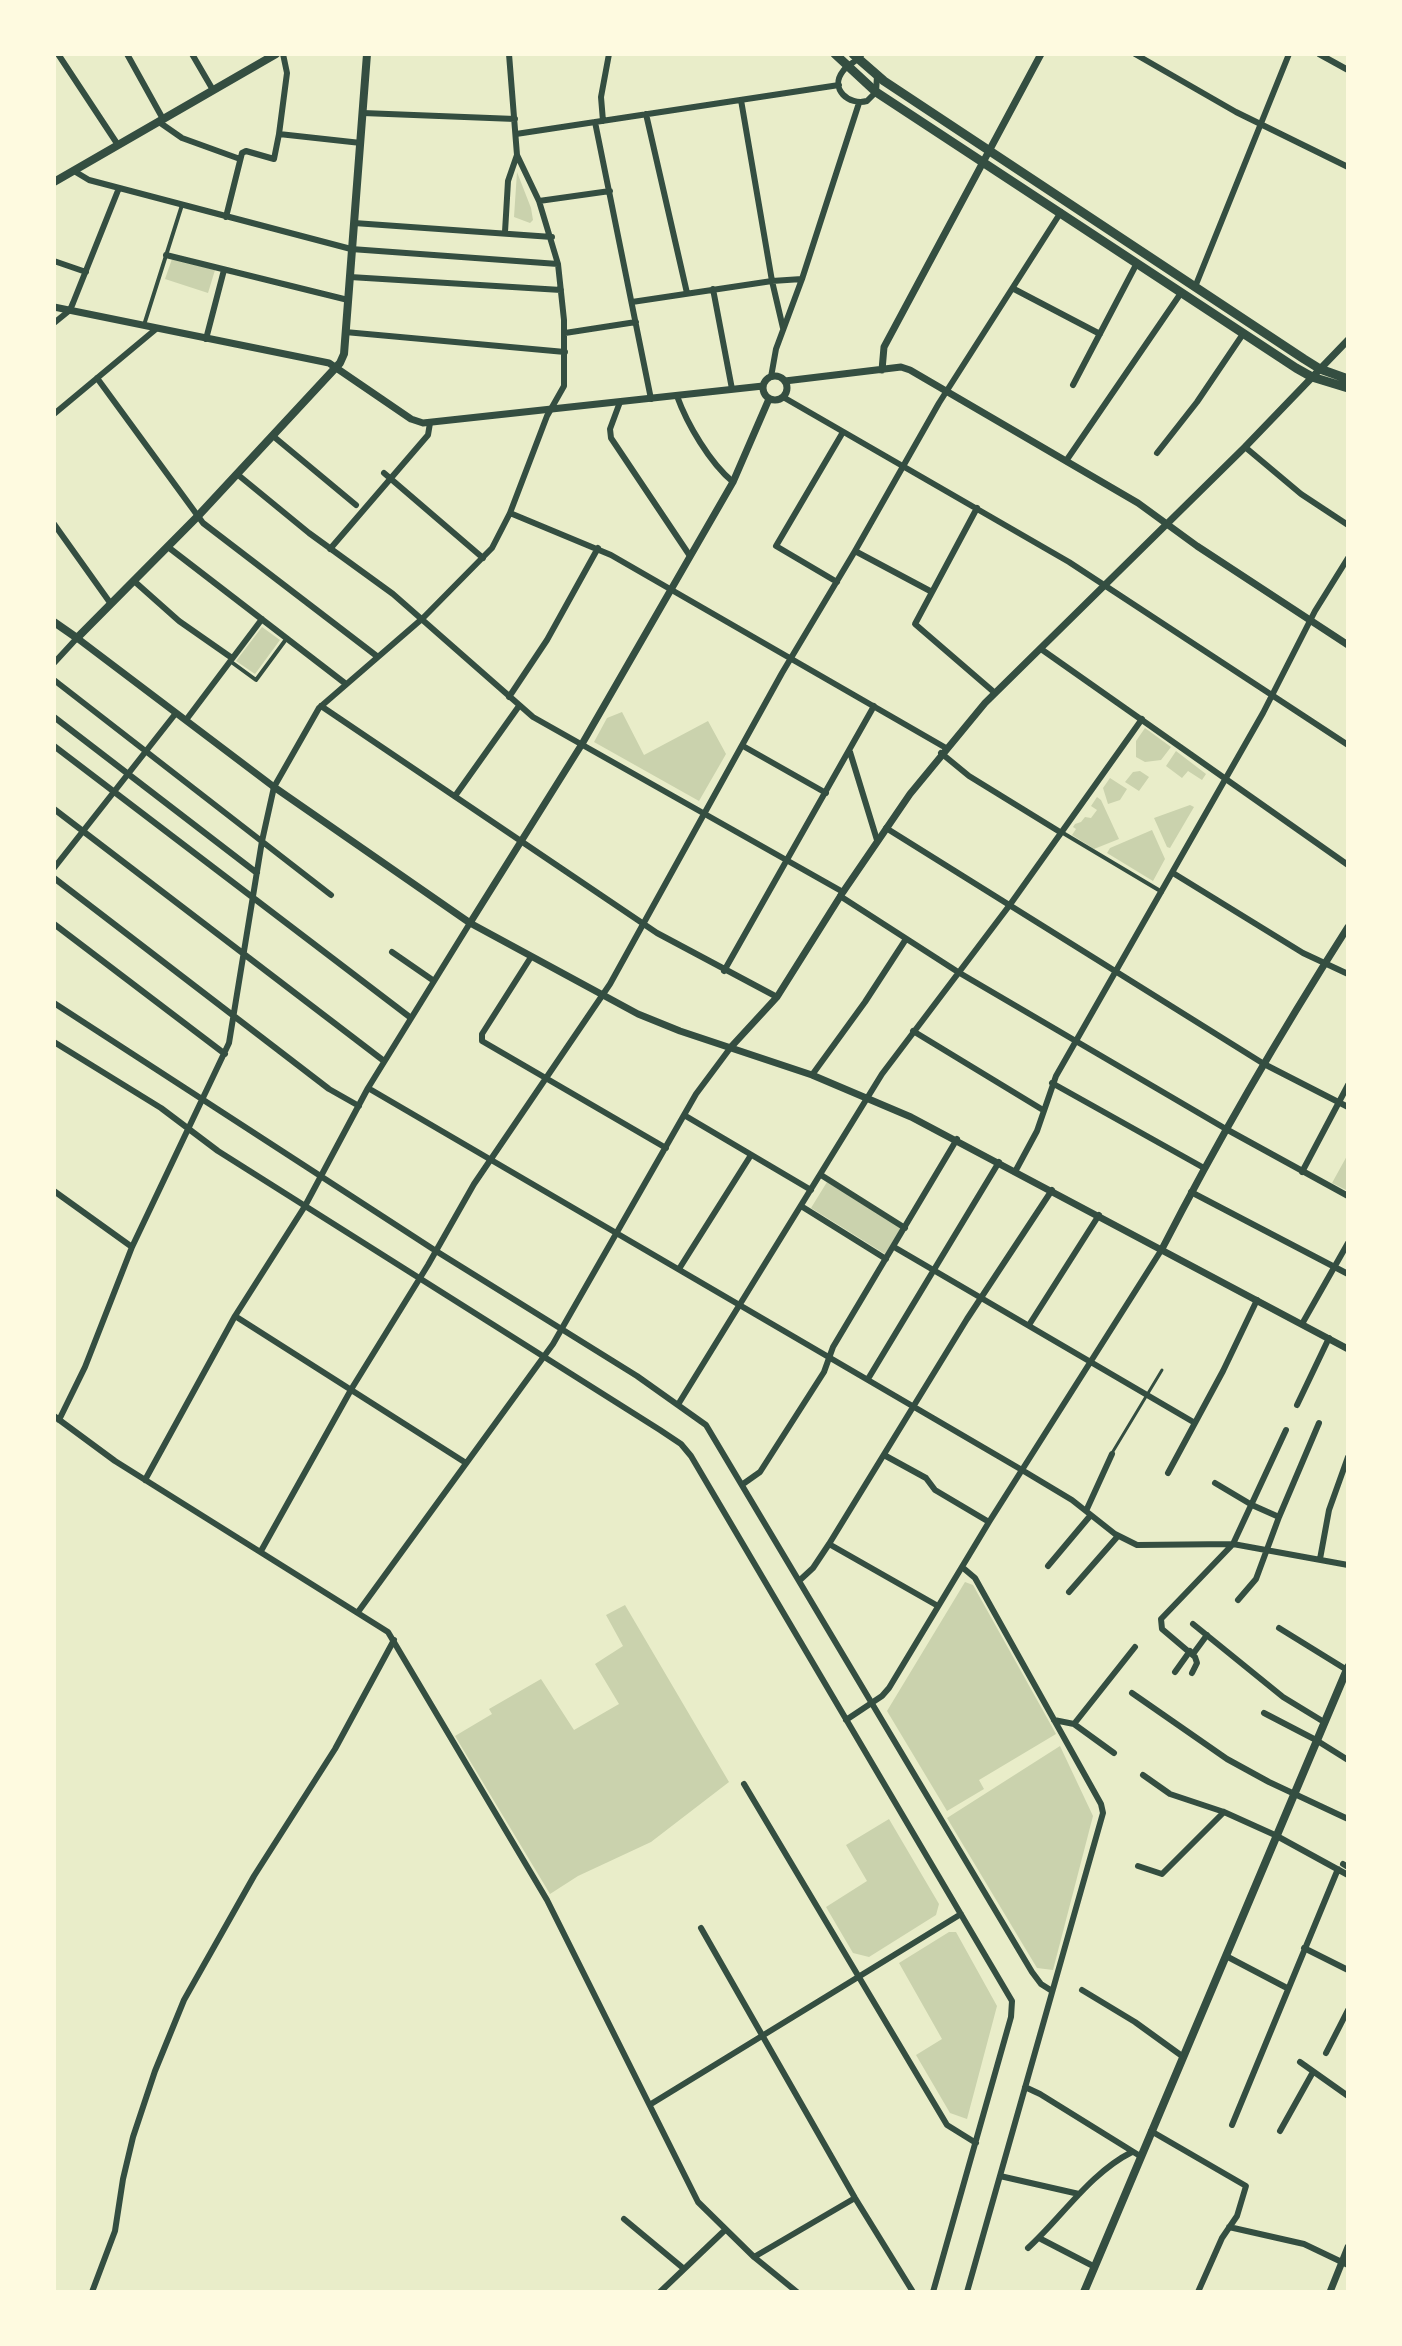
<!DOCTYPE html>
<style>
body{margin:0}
#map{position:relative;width:1402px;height:2346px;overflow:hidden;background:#e9edc9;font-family:"DejaVu Sans",sans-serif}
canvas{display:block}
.frame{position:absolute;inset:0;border:56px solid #fefae0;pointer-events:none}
</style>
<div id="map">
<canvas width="1402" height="2346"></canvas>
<div class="frame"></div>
</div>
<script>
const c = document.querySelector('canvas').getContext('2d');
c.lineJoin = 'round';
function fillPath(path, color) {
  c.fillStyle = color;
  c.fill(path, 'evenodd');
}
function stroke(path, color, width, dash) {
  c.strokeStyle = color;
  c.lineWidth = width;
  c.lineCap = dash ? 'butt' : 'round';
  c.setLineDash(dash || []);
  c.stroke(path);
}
fillPath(new Path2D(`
 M517,172L531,208L533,220L530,223L514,217Z
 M172,259L215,270L208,293L165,279Z
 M262,627L280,640L255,674L236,661Z
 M622,712L644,755L708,721L726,754L699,801L594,742L607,718Z
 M1145,728L1171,747L1161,760L1145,762L1136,757V741Z
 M1176,751L1206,774L1202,780L1188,771L1182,778L1166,766Z
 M1140,771L1149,777L1139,791L1125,782L1133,772Z
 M1110,778L1127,789L1120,800L1108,804L1103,788Z
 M1097,797L1101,800L1119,839L1094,849L1072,835L1076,829L1073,827L1075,824L1081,822L1085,817L1091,818L1097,810L1091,806Z
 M1190,805L1194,807L1170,848L1167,847L1154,818Z
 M1152,830L1165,859L1153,881L1107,853L1110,848Z
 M1348,1154V1191L1332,1183Z
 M827,1182L901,1228L885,1254L811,1208Z
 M965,1582L973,1585L1056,1734L979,1780L984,1789L947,1811L887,1711Z
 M625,1605L729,1782L651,1842L578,1876L550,1894L455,1736L492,1714L489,1709L541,1679L574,1730L619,1704L595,1664L623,1646L606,1615Z
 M1060,1746L1093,1816L1053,1970L1037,1968L947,1818Z
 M889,1819L939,1904L936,1915L869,1957L853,1953L826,1907L867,1881L846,1845Z
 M949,1932H956L997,2006L967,2119L950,2113L916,2055L942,2039L899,1963Z`), '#cad2ad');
stroke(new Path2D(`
 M1112,1453L1162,1370`), '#344e41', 3);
stroke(new Path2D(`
 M144,325L182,205
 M230,661L256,680L287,638
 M1063,833L1162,892`), '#344e41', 4);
stroke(new Path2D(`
 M58,54L118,145
 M127,54L163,119
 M192,54L213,90
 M283,54L287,73L279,134L361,143
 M862,54C857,62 848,64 843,71C829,89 849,106 867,101L876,92L877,76
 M1135,54L1236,112L1348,167
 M1319,54L1348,70
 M741,100L772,281L783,328
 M363,113L515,119
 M646,114L687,293
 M603,121L601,97L609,54
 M159,122L182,138L240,159
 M595,122L651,399
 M516,134L839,85
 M74,171L89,180L351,249L558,264
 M539,201L610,191
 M226,217L242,153L246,151L274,159L279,134
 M354,223L552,237
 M505,232L508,181L517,155
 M166,255L348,300
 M54,261L86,272
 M350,277L561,290
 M1195,287L1289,54
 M713,289L732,389
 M1014,289L1100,334
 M632,302L772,281L802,279
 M54,323L70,310L73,303L119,188
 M345,332L565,352
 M565,333L636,322
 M206,339L224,270
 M771,377L776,349L802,279L859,103
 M97,378L203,523L378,657
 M1073,385L1137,263
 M677,396C687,424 710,463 733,482
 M783,397L1069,562L1348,745
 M620,402L610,429L611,438L690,556
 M54,414L156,329
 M273,436L356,505
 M1245,447L1301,494L1348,525
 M1157,453L1197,402L1243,334
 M1066,461L1181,293
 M384,473L483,558
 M237,474L309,533L393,594L533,717L843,892
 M977,508L915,624L995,693
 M510,513L611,555L946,748
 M54,524L111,604
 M168,547L346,684
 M330,549L428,435L430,423
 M855,551L932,592
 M134,581L179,621L232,658
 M837,582L776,546L843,432
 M1041,649L1348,865
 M54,663L77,638
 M54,680L331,895
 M509,697L547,640L598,548
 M321,706L657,933L777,997
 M54,717L257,873
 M186,720L262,619
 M54,746L411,1018
 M743,746L826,793
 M850,752L877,840
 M941,753L969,776L1060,832
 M455,796L519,706
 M54,809L384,1061
 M886,828L1264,1064L1348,1107
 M54,868L176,713
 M1173,873L1303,953L1348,974
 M54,878L329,1089L359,1106
 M840,896L958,972L1226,1129L1348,1196
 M54,924L225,1054
 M392,952L434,981
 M531,957L482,1034V1041L666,1148
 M724,971L874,706
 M54,1003L436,1251L637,1376L706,1425L1032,1972L1041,1984L1052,1991
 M913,1031L1043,1110
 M54,1042L161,1108L218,1151L660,1430L681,1444L691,1456L1012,2001L1011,2017L933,2292
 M812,1075L865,1002L906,939
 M1052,1083L1204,1168
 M368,1088L1022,1470L1072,1500L1115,1534L1137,1545L1233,1544L1348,1565
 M684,1115L811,1190
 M1016,1170L1037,1131L1056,1076L1263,713L1315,611L1348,558
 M1302,1172L1348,1085
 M821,1175L905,1228
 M54,1191L132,1247
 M1191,1192L1348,1274
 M801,1206L886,1259
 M894,1247L1195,1423
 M679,1269L751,1155
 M235,1316L466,1463
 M1302,1324L1348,1243
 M1029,1325L1099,1215
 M868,1379L999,1162
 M679,1403L882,1074L1009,906L1142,719
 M1297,1405L1329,1338
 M54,1416L115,1461L388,1632L547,1900L698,2202L754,2257L797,2292
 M59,1420L85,1367L132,1247L229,1043L262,841L274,787L319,708L423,618L492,548L510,513L547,416L564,386V320L558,264L539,201L517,155L509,54
 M884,1455L926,1478L935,1490L989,1522
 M1168,1473L1223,1371L1257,1300
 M145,1480L235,1316L305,1206L368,1088L470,923
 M1215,1483L1252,1505L1279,1517
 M743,1484L760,1472L824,1372L833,1347L957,1139
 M1086,1511L1112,1454
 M829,1544L938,1606
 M261,1551L352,1388L428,1265L474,1184L610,984L782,673L855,551L939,403L1061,212
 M1320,1559L1329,1510L1348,1457
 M1048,1566L1090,1516
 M962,1567L975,1578L1101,1804L1103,1813L967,2292
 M800,1580L813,1568L829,1544L967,1319L1052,1190
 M1069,1592L1118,1536
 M1238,1600L1256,1579L1279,1517L1319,1423
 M358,1612L553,1344L696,1094L731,1047
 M1193,1624L1283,1697L1324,1722
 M1279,1628L1347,1670
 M1193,1654L1207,1635
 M1175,1672L1190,1651
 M1192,1673L1197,1663L1195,1657L1162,1629L1161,1619L1233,1544L1286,1430
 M1132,1693L1227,1759L1269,1782L1348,1819
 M1264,1713L1316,1740L1348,1760
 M846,1720L882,1696L889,1688L989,1522L1162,1249
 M1054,1720L1074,1724L1135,1647
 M1074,1724L1114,1753
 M1143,1775L1170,1794L1224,1812L1275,1835L1348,1875
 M744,1784L947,2125L976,2143
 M1343,1864L1348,1867
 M1138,1866L1162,1874L1224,1812
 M701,1928L855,2198L913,2292
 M1304,1948L1348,1970
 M1226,1956L1287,1988
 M1082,1990L1135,2022L1182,2056
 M1326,2053L1348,2010
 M1300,2062L1348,2096
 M1025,2087L1040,2094L1140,2156
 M651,2104L961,1914
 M1232,2125L1338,1869
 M1151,2131L1246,2186L1237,2216L1222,2238L1198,2292
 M1280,2131L1313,2072
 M1000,2176L1079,2194
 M624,2219L683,2268
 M1229,2227L1304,2244L1348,2265
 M1039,2238L1095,2267
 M1028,2248C1062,2217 1090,2173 1132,2152
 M754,2257L855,2198
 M92,2292L115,2231L123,2179L133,2137L155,2071L184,2000L254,1876L335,1749L394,1640
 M660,2292L725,2230`), '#344e41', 6);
stroke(new Path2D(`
 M54,307L329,363L411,419L423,423L763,386
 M882,370L884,347L1041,54
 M763 388a12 12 0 1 1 24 0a12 12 0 1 1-24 0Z
 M785,381L901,367L910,370L1138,503L1197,546L1348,645
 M77,638L274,787L470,923L638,1014L680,1031L812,1075L911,1117L1348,1349
 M470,923L582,744L733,482L769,399
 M731,1047L777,997L843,892L910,794L985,703L1245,447L1348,340
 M1162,1249C1219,1138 1281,1032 1348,927
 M1330,2292L1348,2247`), '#344e41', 7);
stroke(new Path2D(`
 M54,182L276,54
 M54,622L77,638L197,517L340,363L344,354L367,54
 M1084,2292L1348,1667`), '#344e41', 8);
stroke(new Path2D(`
 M835,54L876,92L1296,368L1312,377L1348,388
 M853,54L884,81L1304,359L1320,369L1348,379`), '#344e41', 9);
</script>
